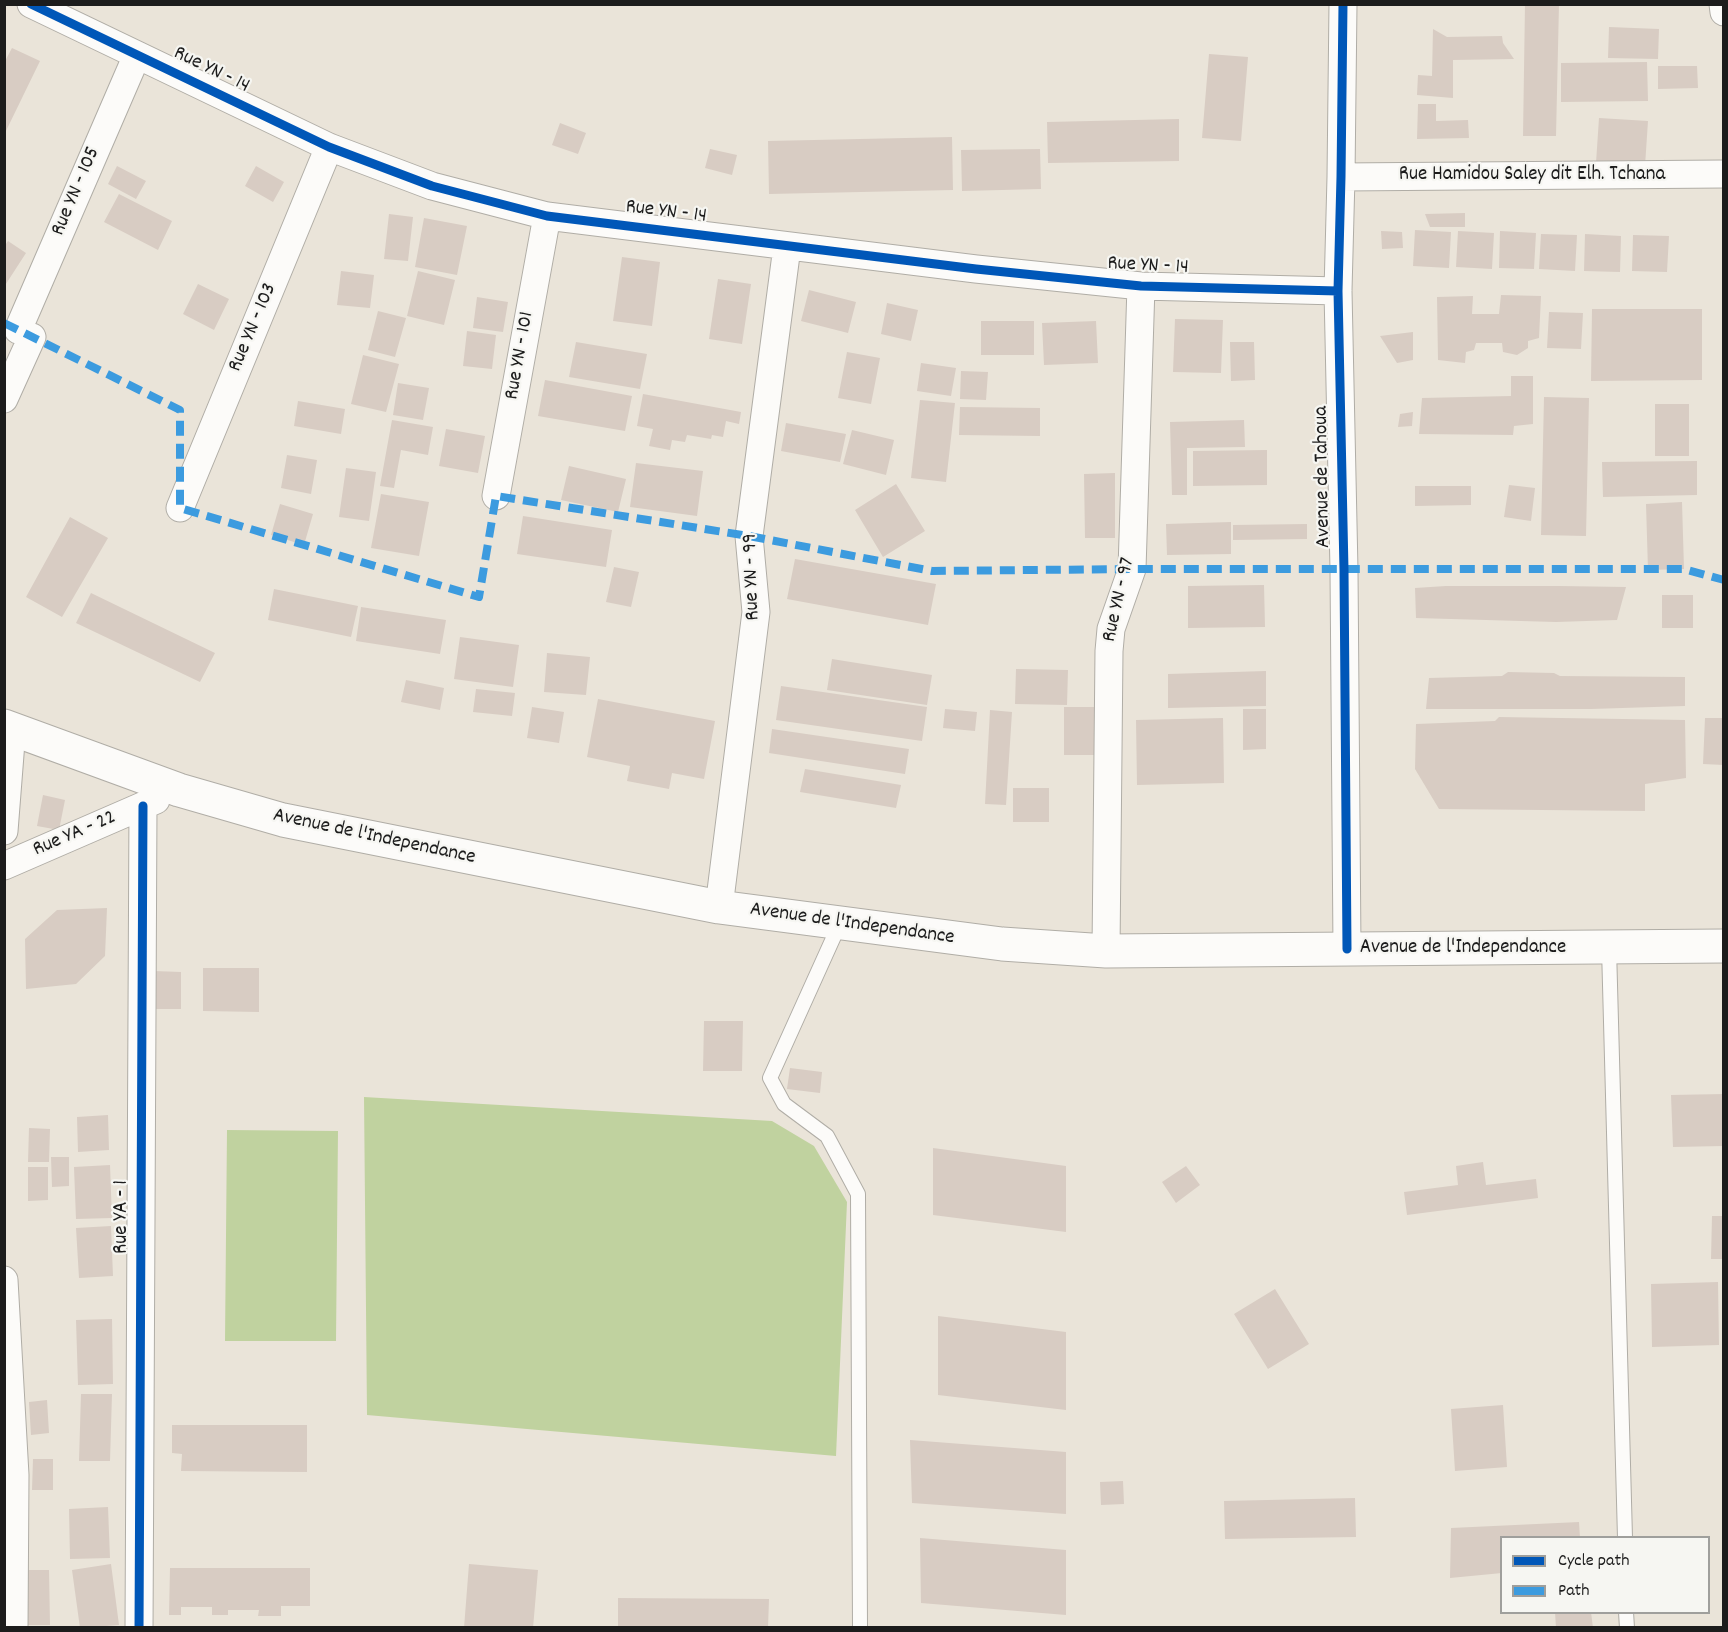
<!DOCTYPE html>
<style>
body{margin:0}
#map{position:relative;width:1728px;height:1632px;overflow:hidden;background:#eae4d9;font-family:Dekko,sans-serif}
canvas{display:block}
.frame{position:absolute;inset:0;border:6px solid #1c1c1c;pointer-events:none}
.legend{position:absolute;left:1500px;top:1536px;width:210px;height:78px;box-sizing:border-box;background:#f6f6f2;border:2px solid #9f9f9c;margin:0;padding:8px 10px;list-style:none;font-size:18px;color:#1c1c1c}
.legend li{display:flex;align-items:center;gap:12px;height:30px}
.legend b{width:30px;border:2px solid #9f9f9c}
</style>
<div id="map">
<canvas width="1728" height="1632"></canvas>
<div class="frame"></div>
<ul class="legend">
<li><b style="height:8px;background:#0057b8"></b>Cycle path</li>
<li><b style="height:8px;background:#3c9bdf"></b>Path</li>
</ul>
</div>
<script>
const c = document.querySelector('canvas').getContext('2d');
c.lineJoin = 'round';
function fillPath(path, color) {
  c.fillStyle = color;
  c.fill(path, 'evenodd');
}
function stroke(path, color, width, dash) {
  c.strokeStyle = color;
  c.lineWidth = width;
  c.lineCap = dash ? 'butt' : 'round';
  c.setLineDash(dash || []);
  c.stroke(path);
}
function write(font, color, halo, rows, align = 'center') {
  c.font = font + ' Dekko,sans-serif';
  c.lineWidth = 4.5;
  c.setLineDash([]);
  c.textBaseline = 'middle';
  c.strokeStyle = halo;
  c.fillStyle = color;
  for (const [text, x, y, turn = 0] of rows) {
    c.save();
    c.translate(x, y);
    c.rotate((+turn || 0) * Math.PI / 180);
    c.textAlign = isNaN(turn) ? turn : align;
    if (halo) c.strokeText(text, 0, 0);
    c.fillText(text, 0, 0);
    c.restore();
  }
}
fillPath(new Path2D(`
 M364,1097L772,1121L814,1146L847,1202L836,1456L367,1415Z
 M227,1130L338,1131L336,1341H225Z`), '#c0d29f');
fillPath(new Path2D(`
 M1525,4H1559L1556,136H1523Z
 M1609,27L1659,29L1658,59L1608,58Z
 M1433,29L1447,37L1502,36L1503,43L1514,59L1453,60V98L1417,95L1418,75L1432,76Z
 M12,48L40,61L4,135V63Z
 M1209,54L1248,57L1241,141L1202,138Z
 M1647,62L1648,101L1561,102V63Z
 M1658,66H1697L1698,88L1658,89Z
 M1418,104H1436V121L1468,120L1469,138L1417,139Z
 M1599,118L1648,121L1645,166L1596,163Z
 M1179,119V161L1048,163L1047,122Z
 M560,123L586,133L578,154L552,145Z
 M952,137L953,190L769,194L768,141Z
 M710,149L737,155L732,175L705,168Z
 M1040,149L1041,189L962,191L961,150Z
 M117,166L146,181L136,199L108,184Z
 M256,166L284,182L273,202L245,186Z
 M119,194L172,221L158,250L104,222Z
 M1465,213V227H1430L1425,214Z
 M389,214L413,217L408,261L384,259Z
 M424,218L467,226L457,275L415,267Z
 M1415,230L1451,232L1449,268L1413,266Z
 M1381,231L1402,232L1403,248L1382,249Z
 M1458,231L1494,233L1492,269L1456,267Z
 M1500,231L1536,233L1534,269L1499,268Z
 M1541,234L1577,235L1575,271L1539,269Z
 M1585,234L1621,236L1620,272L1584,271Z
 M1633,235L1669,236L1667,272L1632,271Z
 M8,241L26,253L4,287V247Z
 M622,257L660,262L652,326L613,321Z
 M341,271L374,275L370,308L337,305Z
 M418,271L455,280L444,325L407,316Z
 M718,279L751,284L742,344L709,339Z
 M198,284L229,299L214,330L183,314Z
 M809,290L856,302L848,333L801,321Z
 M1501,295L1541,296L1539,338L1528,341V348L1517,355L1503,352L1502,343H1476L1474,350L1466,352L1465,363L1438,360L1437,297L1473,296L1472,314H1499Z
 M477,297L508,302L503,332L473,328Z
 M887,303L918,310L911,341L881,334Z
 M1592,309H1702V380L1591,381Z
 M378,311L406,318L395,357L368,350Z
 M1549,312L1583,313L1581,349L1547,348Z
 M1175,319L1223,320L1221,373L1173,372Z
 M981,321H1034V355H981Z
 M1096,321L1098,363L1044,365L1042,323Z
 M467,331L496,335L492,369L463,366Z
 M1413,332V360L1397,363L1380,336Z
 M576,342L647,354L640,389L569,377Z
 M1230,342H1254L1255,380L1231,381Z
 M847,352L880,358L871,404L838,398Z
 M363,355L399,364L386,412L351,404Z
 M921,363L956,368L951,396L917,391Z
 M961,371L988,372L986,400L960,399Z
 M1511,376H1533V424L1514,426L1513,435L1419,434L1422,398L1511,396Z
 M545,380L632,396L625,431L538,416Z
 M398,383L429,388L423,420L393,415Z
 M643,394L741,412L739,424L726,421L723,437L712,435L711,439L687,435L685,442L672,440L670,450L649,446L653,429L637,426Z
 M1544,397L1589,398L1586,536L1541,535Z
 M920,400L955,403L946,482L911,478Z
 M298,401L345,409L341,434L294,426Z
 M1655,404H1689V456H1655Z
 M960,407L1040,408V436L959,435Z
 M1413,412L1412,426L1398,427L1400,414Z
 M392,420L433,427L428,455L401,450L394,488L380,486Z
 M1244,420L1245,447L1187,448V495H1172L1170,422Z
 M786,423L846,434L840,462L781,451Z
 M446,429L485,436L478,473L439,466Z
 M852,430L894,440L886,475L843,464Z
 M1267,450V485L1193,486V451Z
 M287,455L317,460L311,494L281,488Z
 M1697,461V495L1603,497L1602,462Z
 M636,463L703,471L697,516L630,507Z
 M569,466L626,479L618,512L561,500Z
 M346,468L376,472L369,521L339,517Z
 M1115,473V538H1085L1084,474Z
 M896,484L925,531L883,557L855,510Z
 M1509,485L1535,488L1531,521L1504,517Z
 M1415,486H1471V505L1415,506Z
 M381,494L429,502L419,556L371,548Z
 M1682,502L1684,569L1648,570L1646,504Z
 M280,504L313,514L304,545L271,535Z
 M523,516L612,530L606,567L517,554Z
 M70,517L108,538L62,617L26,597Z
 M1231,522V554L1167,555L1166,524Z
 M1307,524V539L1233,540V525Z
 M795,559L936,584L928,625L787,599Z
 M614,567L639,572L631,607L606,602Z
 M1264,585L1265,627L1188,628V586Z
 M1446,586H1559L1626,587L1617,620L1556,622L1416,618L1415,588Z
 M274,589L358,606L351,637L268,620Z
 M91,593L215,653L200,682L76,623Z
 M1662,595H1693V628H1662Z
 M361,607L446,620L440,654L356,641Z
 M460,637L519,645L513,687L454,679Z
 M547,653L590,657L586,695L544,692Z
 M832,659L932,675L927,705L827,690Z
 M1016,669L1068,670L1067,705L1015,704Z
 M1266,671V706L1168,708V674Z
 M1508,672L1554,673L1560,676L1685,677V706L1591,709H1426L1429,678L1502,676Z
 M406,680L444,688L440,710L401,702Z
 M781,686L927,707L922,741L776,720Z
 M476,689L515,693L512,716L473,712Z
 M598,699L715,721L704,779L672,773L669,789L627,781L630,766L587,757Z
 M532,707L564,712L559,743L527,738Z
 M1064,707H1098L1097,755H1064Z
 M945,709L977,712L975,731L943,728Z
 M1243,709H1266V749L1243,750Z
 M990,710L1012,712L1006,805L985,804Z
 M1499,717L1685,720L1686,778L1645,784V811L1439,809L1415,769L1416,724L1495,721Z
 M1223,718L1224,783L1137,785L1136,720Z
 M1705,718H1724V765L1703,764Z
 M772,729L909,749L905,774L769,753Z
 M805,769L901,785L896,808L800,792Z
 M1013,788H1049V822H1013Z
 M43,795L65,800L59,830L37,826Z
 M107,908L105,956L76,984L26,989L25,939L57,910Z
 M203,968H259V1012L203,1011Z
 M154,971L181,972V1009H154Z
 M704,1021H743L742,1071H703Z
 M790,1068L822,1072L820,1093L787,1089Z
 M1724,1094V1146L1673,1147L1671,1095Z
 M108,1115L109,1150L78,1152L77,1117Z
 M29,1128L50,1129L49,1162H28Z
 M933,1148L1066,1166V1232L933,1215Z
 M51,1157H69V1186L52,1187Z
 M1483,1162L1486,1185L1536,1179L1538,1198L1407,1215L1404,1192L1458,1185L1456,1166Z
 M110,1165L112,1218L76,1219L74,1167Z
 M1186,1166L1200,1185L1176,1203L1162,1182Z
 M28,1167H48V1200L28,1201Z
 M1712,1216H1724V1259H1711Z
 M111,1226L113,1276L79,1278L76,1228Z
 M1718,1282L1719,1345L1652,1347L1651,1284Z
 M1275,1289L1309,1344L1268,1369L1234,1314Z
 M938,1316L1066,1332V1410L938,1395Z
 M112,1319L113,1384L78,1385L76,1320Z
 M81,1394H112L110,1461H79Z
 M47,1400L49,1433L31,1435L29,1402Z
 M1503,1405L1507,1467L1455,1471L1451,1409Z
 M172,1425H307V1472L181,1471L182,1454L172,1453Z
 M910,1440L1066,1452V1514L912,1503Z
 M33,1459H53V1490H32Z
 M1123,1481L1124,1504L1101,1505L1100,1482Z
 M1355,1498L1356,1537L1225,1539L1224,1501Z
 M108,1507L110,1558L70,1559L69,1509Z
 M1579,1522L1580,1538H1502V1573L1450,1578L1451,1528Z
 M920,1538L1066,1550V1615L921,1603Z
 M111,1564L119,1625L80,1628L72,1570Z
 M469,1564L538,1570L533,1628H464Z
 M170,1568H310V1606H281V1616H258L259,1610H228V1615H212V1607H181V1615H169Z
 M28,1570H49L50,1625H28Z
 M618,1598L769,1599L768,1628H618Z
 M1555,1612H1591L1593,1628H1556Z`), '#d8ccc3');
const service = new Path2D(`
 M840,923L770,1078L784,1104L827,1136L858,1194L860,1628
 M1609,948L1625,1538
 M1626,1612L1627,1628`);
const minor = new Path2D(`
 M31,4L329,147L432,186L547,216L976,269L1141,286L1338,291
 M1343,4L1341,177L1338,291L1344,570L1347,949
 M1723,4L1724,12
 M1341,177L1724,174
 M18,330L137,55
 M4,399L32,337
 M496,496L547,216
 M180,508L329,147
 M4,831L12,729
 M4,866L156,800
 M719,907L756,612L749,536L787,247
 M1106,951L1109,651L1111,629L1132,569L1141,286
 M4,1280L15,1475L14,1628
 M139,1628L143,806`);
const trunk = new Path2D(`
 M4,726L179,790L283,820L719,907L1002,944L1106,951L1724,946`);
stroke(service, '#b0ada6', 16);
stroke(minor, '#b0ada6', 29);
stroke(trunk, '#b0ada6', 35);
stroke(service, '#fcfbf9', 14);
stroke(minor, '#fcfbf9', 27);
stroke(trunk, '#fcfbf9', 33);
stroke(new Path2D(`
 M4,323L180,410V508L479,597L496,496L749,536L932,571L1132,569H1684L1724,580`), '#3c9bdf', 8, [15, 8]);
stroke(new Path2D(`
 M31,4L329,147L432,186L547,216L976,269L1141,286L1338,291
 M1343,4L1341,177L1338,291L1344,570L1347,949
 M139,1628L143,806`), '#0057b8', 9);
write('21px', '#1c1c1c', '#f6f6f2', [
 ["Rue YN - 14",211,71,26],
 ["Rue Hamidou Saley dit Elh. Tchana",1532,176],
 ["Rue YN - 105",77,192,-67],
 ["Rue YN - 14",666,213,7],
 ["Rue YN - 14",1148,267,3],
 ["Rue YN - 103",254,328,-67],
 ["Rue YN - 101",521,356,-80],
 ["Avenue de Tahoua",1324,477,-91],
 ["Rue YN - 99",753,577,-92],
 ["Rue YN - 97",1120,600,-77],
 ["Rue YA - 22",75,835,-23],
 ["Avenue de l'Independance",374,838,12],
 ["Avenue de l'Independance",852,925,8],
 ["Avenue de l'Independance",1463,949],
 ["Rue YA - 1",123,1217,-90]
]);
</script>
